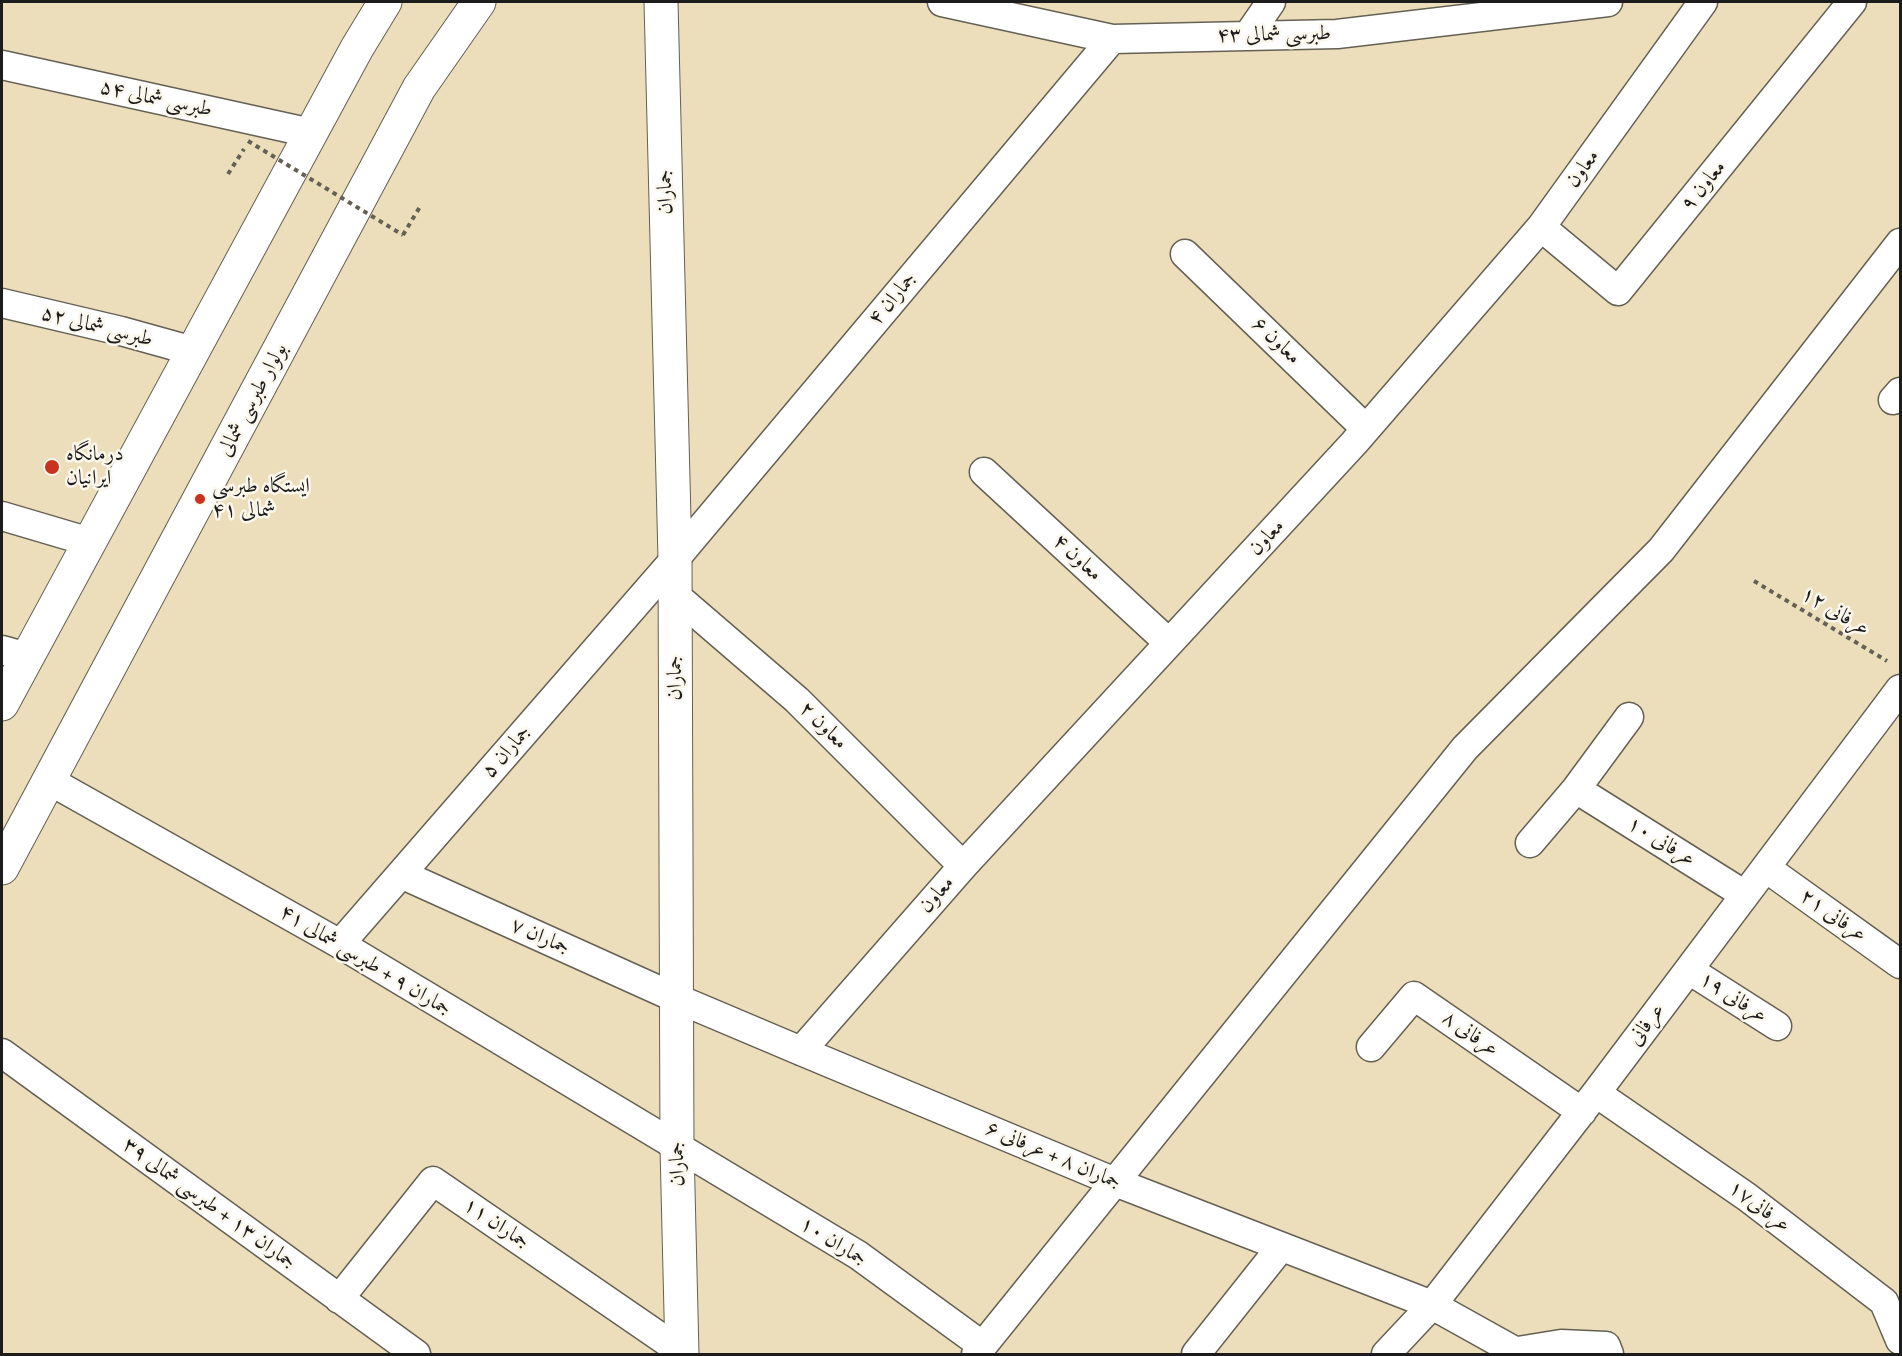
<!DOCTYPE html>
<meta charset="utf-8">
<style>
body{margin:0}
#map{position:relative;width:1902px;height:1356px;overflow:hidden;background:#ecdebb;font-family:"IM FELL Great Primer",serif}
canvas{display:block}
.frame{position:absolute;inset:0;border:3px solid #1c1c1c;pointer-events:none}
</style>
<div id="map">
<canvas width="1902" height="1356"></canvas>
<div class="frame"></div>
</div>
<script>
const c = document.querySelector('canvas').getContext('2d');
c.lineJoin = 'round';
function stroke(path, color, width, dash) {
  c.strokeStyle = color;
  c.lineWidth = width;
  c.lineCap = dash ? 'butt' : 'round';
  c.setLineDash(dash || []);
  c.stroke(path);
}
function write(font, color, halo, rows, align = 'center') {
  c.font = font + ' "IM FELL Great Primer",Amiri,serif';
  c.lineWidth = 5;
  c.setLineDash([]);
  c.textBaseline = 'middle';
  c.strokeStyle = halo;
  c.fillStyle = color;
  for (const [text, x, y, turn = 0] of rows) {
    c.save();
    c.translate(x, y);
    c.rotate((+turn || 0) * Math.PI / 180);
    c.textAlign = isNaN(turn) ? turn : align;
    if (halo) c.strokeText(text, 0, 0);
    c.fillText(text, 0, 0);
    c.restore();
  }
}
const minor = new Path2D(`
 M942,2L1112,39L1337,34L1608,2
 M1249,34L1271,2
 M2,65L311,133
 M1541,227L1618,291L1852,2
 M1185,254L1366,429
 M2,303L121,331L193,351
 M1893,400L1900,392
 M984,472L1169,643
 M2,516L90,542
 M675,595L797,700L963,866
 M2,650L27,657
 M50,781L340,944L858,1255L983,1346
 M1576,789L1745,895
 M1530,843L1576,789L1629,717
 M1766,868L1900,964
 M401,874L678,999L801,1051L1115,1182L1432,1305L1520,1354
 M340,944L675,559L1112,39
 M1689,970L1777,1026
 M1371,1047L1414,996L1582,1112
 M801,1051L963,866L1354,443L1541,227L1703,2
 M2,1053L416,1354
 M1596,1093L1747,1197L1884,1302L1900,1340
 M339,1299L433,1181L682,1352
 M1518,1351L1561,1344L1606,1346L1609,1354
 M976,1354L1465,748L1661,550L1900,243
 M1196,1354L1281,1247
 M1386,1354L1432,1305L1596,1093L1900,689`);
const tertiary = new Path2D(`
 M661,2L675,559L677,1148L682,1354`);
const secondary = new Path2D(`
 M2,704L357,48L385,2
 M2,868L419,88L479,2`);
stroke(minor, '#656054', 31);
stroke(tertiary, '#656054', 35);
stroke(secondary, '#656054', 35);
stroke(new Path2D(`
 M228,174L244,149
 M403,235L421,205
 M1754,581L1887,661`), '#656054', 4, [4.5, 4.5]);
stroke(minor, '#fff', 28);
stroke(tertiary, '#fff', 33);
stroke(secondary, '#fff', 33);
stroke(new Path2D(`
 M248,141L403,235`), '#656054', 4, [4.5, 4.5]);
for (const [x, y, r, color] of [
 [52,467,8,"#c8321e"],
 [200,499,6,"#c8321e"]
]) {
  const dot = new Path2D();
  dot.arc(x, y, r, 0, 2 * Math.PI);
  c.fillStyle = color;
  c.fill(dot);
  stroke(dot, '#fbf7ec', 2);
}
write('21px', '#1c1c1c', '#fbf7ec', [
 ["طبرسی شمالی ۴۳",1274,35,-1],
 ["طبرسی شمالی ۵۴",156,99,12],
 ["معاون",1583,169,-54],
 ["معاون ۹",1704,186,-51],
 ["جماران",666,192,-91],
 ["جماران ۴",893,299,-50],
 ["طبرسی شمالی ۵۲",97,327,14],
 ["معاون ۶",1276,341,44],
 ["بولوار طبرسی شمالی",253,400,-62],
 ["معاون",1267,538,-47],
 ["معاون ۴",1077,558,43],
 ["عرفانی ۱۲",1835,612,31],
 ["جماران",676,678,-90],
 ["معاون ۲",823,726,45],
 ["جماران ۵",507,752,-49],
 ["عرفانی ۱۰",1661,842,32],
 ["معاون",937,895,-49],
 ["عرفانی ۲۱",1833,916,35],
 ["جماران ۷",540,937,24],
 ["جماران ۹ + طبرسی شمالی ۴۱",365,961,31],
 ["عرفانی ۱۹",1733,998,33],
 ["عرفانی",1647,1025,-53],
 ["عرفانی ۸",1470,1034,35],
 ["جماران ۸ + عرفانی ۶",1053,1156,23],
 ["جماران",678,1164,-91],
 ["جماران ۱۳ + طبرسی شمالی ۳۹",209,1204,36],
 ["عرفانی۱۷",1759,1207,37],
 ["جماران ۱۱",496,1224,34],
 ["جماران ۱۰",833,1242,32]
]);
write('21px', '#1c1c1c', '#fbf7ec', [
 ["درمانگاه",66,455],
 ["ایرانیان",66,479],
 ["ایستگاه طبرسی",212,487],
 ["شمالی ۴۱",212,511]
], 'left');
</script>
